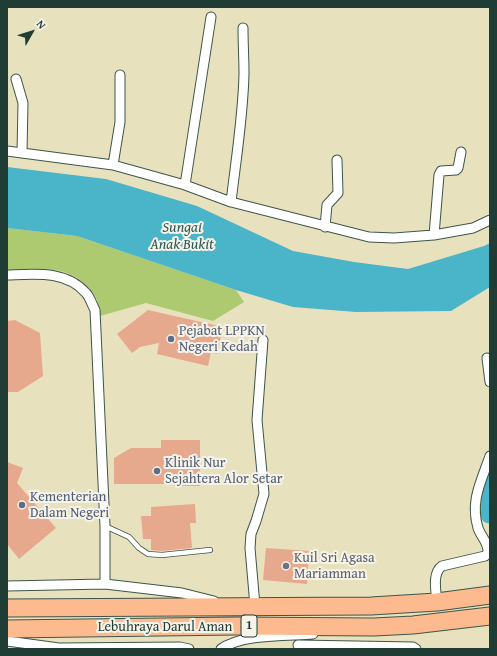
<!DOCTYPE html>
<style>
body{margin:0}
#map{position:relative;width:497px;height:656px;overflow:hidden;background:#e8e1be;font-family:"Gentium Book Plus",serif}
canvas{display:block}
.frame{position:absolute;inset:0;border:8px solid #1f3d34;pointer-events:none}
.north{position:absolute;left:12px;top:12px;width:40px;height:40px;-webkit-text-stroke:3px #f7f3e8;paint-order:stroke;rotate:51deg;font-size:11px;font-weight:700;line-height:16px;text-align:center;color:#1f3d34}
.north::after{content:'';display:block;margin:auto;width:14px;height:18px;background:#1f3d34;clip-path:polygon(50% 0,100% 100%,50% 72%,0 100%)}
</style>
<div id="map">
<canvas width="497" height="656"></canvas>
<div class="frame"></div>
<div class="north">N</div>
</div>
<script>
const c = document.querySelector('canvas').getContext('2d');
c.lineJoin = 'round';
function fillPath(path, color) {
  c.fillStyle = color;
  c.fill(path, 'evenodd');
}
function stroke(path, color, width, dash) {
  c.strokeStyle = color;
  c.lineWidth = width;
  c.lineCap = dash ? 'butt' : 'round';
  c.setLineDash(dash || []);
  c.stroke(path);
}
function write(font, color, halo, rows, align = 'center') {
  c.font = font + ' "Gentium Book Plus",serif';
  c.lineWidth = 4;
  c.setLineDash([]);
  c.textBaseline = 'middle';
  c.strokeStyle = halo;
  c.fillStyle = color;
  for (const [text, x, y, turn = 0] of rows) {
    c.save();
    c.translate(x, y);
    c.rotate((+turn || 0) * Math.PI / 180);
    c.textAlign = isNaN(turn) ? turn : align;
    if (halo) c.strokeText(text, 0, 0);
    c.fillText(text, 0, 0);
    c.restore();
  }
}
fillPath(new Path2D(`
 M7,228L77,236L236,290L244,302L213,321L146,303L100,316C99,311 98,305 97,300C95,295 90,290 86,285C65,263 34,270 7,271Z`), '#adca71');
fillPath(new Path2D(`
 M7,167L106,179L197,206L293,251L354,262L408,269L484,246L490,243V287L451,311L356,312L293,307L236,290L77,236L7,228Z`), '#4ab4c8');
stroke(new Path2D(`
 M490,479L487,484L490,513`), '#4ab4c8', 21);
fillPath(new Path2D(`
 M148,310L223,327L217,354L211,352L208,366L157,354L159,343L140,347L132,353L117,334Z
 M15,320L40,333L43,376L18,392H7V321Z
 M161,440H200V486H174V484H114V458L131,448H161Z
 M7,462L23,468L17,483L56,528L19,559L7,544Z
 M195,504L196,523H190L192,548L162,551L151,550V539H143L141,516H151V507Z
 M266,548L309,551L307,584L263,580Z`), '#e7a98d');
const lane = new Path2D(`
 M105,526L129,537L139,548L148,554L162,555L210,550`);
const street = new Path2D(`
 M16,79L23,103L22,153
 M7,151L113,165L185,185L231,202L369,237L394,238L434,235L473,228L490,220
 M113,165L120,122V75
 M185,185L211,17
 M231,202C236,159 243,117 244,74C244,59 243,43 243,28
 M325,227L327,205L338,193L337,160
 M434,235L439,175L441,171L456,170L458,168L461,152
 M7,275C35,274 66,270 86,293C90,297 92,305 95,310L105,526V584
 M487,358L490,382
 M7,586L105,584L182,593L214,601
 M437,602C436,591 432,573 442,566L485,556L488,553C489,543 481,537 478,528C470,501 481,482 490,456
 M255,606L250,548L251,534L256,521L264,494L257,420L263,340
 M7,641L59,648L180,647L189,649
 M298,645L413,647L416,649
 M221,649C241,634 288,636 313,634`);
const highway = new Path2D(`
 M7,608L371,606L437,602L490,595
 M7,629L237,626L374,627L413,625L490,616`);
stroke(lane, '#3d5649', 6);
stroke(street, '#3d5649', 11);
stroke(highway, '#3d5649', 19);
stroke(lane, '#fff', 4.5);
stroke(street, '#fff', 9);
stroke(highway, '#fcba8e', 17);
for (const [x, y, r, color] of [
 [171,339,4,"#5c6f8a"],
 [157,471,4,"#5c6f8a"],
 [22,505,4,"#5c6f8a"],
 [286,566,4,"#6b7280"]
]) {
  const dot = new Path2D();
  dot.arc(x, y, r, 0, 2 * Math.PI);
  c.fillStyle = color;
  c.fill(dot);
  stroke(dot, '#f7f3e8', 1.5);
}
for (const [x, y, w] of [
 [249,626,16]
]) {
  const box = new Path2D();
  box.roundRect(x - w / 2, y - 11, w, 22, 3);
  c.fillStyle = '#f7f3e8';
  c.fill(box);
  stroke(box, '#1f3d34', 1);
}
write('bold 13px', '#1f3d34', null, [
 ["1",249,626]
]);
write('14px', '#4e5e75', '#f7f3e8', [
 ["Pejabat LPPKN",179,331],
 ["Negeri Kedah",179,347],
 ["Klinik Nur",165,463],
 ["Sejahtera Alor Setar",165,479],
 ["Kementerian",30,497],
 ["Dalam Negeri",30,513]
], 'left');
write('14px', '#5b616d', '#f7f3e8', [
 ["Kuil Sri Agasa",294,558],
 ["Mariamman",294,574]
], 'left');
write('14px', '#1f3d34', '#f7f3e8', [
 ["Lebuhraya Darul Aman",165,627]
]);
write('italic 15px', '#2a5b59', '#f7f3e8', [
 ["Sungai",182,228],
 ["Anak Bukit",182,245]
]);
</script>
